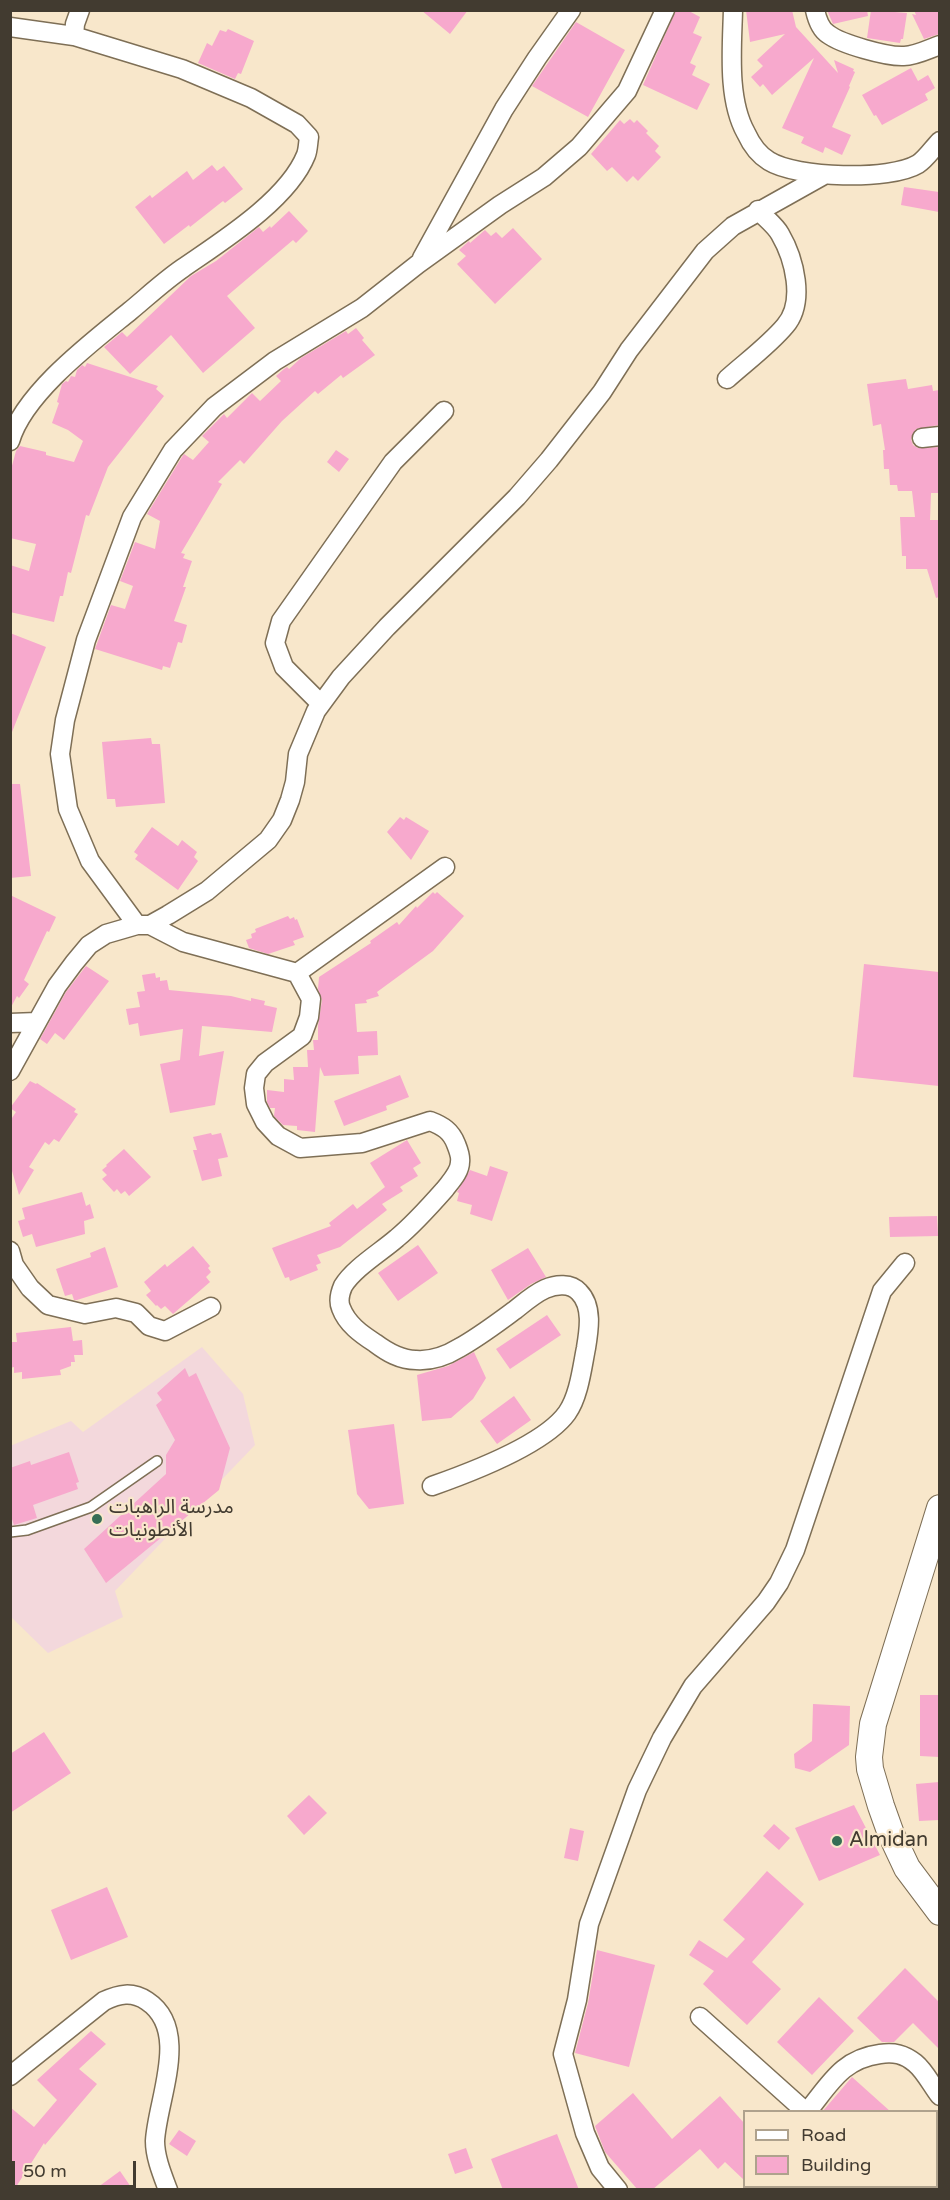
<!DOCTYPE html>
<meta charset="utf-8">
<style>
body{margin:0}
#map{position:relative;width:950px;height:2200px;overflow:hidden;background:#f8e7cb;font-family:"Varela Round",sans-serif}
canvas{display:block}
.frame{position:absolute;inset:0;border:12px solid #423b30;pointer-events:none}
.legend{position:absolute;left:743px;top:2110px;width:195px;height:78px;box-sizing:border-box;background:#f8e7cb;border:2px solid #afa28d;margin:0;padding:8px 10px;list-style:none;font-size:18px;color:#423b30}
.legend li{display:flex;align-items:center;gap:12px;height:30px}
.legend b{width:30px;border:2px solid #afa28d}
.scale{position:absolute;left:12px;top:2161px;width:124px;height:27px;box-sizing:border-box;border:3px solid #423b30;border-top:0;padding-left:8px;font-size:18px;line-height:21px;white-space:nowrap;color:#423b30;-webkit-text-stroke:4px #f8e7cb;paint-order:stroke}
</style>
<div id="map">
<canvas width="950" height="2200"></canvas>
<div class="frame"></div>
<ul class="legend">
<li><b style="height:8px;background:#fff"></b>Road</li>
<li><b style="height:16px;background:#f7a9cd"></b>Building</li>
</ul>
<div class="scale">50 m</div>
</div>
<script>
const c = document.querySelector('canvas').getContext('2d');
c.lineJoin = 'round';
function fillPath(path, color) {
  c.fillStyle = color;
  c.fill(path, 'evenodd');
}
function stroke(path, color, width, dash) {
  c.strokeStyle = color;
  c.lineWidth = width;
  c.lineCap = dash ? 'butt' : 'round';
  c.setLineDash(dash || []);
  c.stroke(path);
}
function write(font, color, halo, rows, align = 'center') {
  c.font = font + ' "Varela Round","Noto Sans Arabic",sans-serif';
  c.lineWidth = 4.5;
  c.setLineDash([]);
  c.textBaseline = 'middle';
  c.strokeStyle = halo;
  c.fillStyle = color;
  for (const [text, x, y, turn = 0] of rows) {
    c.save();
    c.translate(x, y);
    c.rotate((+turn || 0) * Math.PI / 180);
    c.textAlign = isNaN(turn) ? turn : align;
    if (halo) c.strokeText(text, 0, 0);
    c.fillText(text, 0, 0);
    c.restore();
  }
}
fillPath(new Path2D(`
 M202,1347L243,1394L255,1445L115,1591L123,1617L48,1653L11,1617L10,1446L71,1421L83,1432Z`), '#f3d8dc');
fillPath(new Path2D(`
 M421,10H468L450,34Z
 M676,10H687L700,17L693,33L702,37L690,63L696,66L692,75L710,84L697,110L643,85Z
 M746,10H792L796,27L838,73L834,60L854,69L853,71L855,72L849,86L850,87L832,127L851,135L842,155L825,147L823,153L801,143L804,137L782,128L814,58L772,95L763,84L760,87L751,77L763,66L757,60L785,34L750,42Z
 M827,10H867L868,16L833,24Z
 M871,10L907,13L903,39H901L900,43L867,38Z
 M914,10H939V34L924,39L912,14L916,15Z
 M576,22L625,50L588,117L532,86Z
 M228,29L254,41L241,74L238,73L235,79L198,63L207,43L212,46L220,30L226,32Z
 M911,68L918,81L928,75L935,88L925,94L928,100L882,125L876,115L874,116L862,95Z
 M630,119L634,123L637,120L648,131L646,133L659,146L655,151L661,157L638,181L633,176L627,182L612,167L607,171L591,154L620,120L624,124Z
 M212,165L217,171L224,166L243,189L225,203L223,201L190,227L189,225L164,244L135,207L150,195L152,198L187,171L193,180Z
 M904,187L939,192V212L901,205Z
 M289,211L308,231L296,243L293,240L227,296L255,328L203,373L171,335L130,374L104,347L122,332L127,337L191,276L216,261L259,227L263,232L270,226L271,228Z
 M513,228L542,259L495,304L457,264L466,256L459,250L469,241L470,243L485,230L491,236L496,232L502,238Z
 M356,328L364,338L362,340L375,355L343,378L341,375L318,394L315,391L282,421L244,464L240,460L218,482L222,484L181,553L185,554L183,558L192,561L183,587H186L174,621L187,625L182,643L178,642L170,668L163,666L162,670L95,649L111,605L125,609L133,586L120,581L135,542L155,549L160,521L147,514L182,457L184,454L193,460L209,442L202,436L224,414L227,418L252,393L260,401L281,381L276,376L284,369L287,367L289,369L301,358L346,331L348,334Z
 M87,363L158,386L156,389L164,396L108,467L89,516L86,515L71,573L68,572L63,596H60L54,622L10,612V565L29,571L36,544L10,538V473L16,451L20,446L46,452V455L74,462L83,441L68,430L52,423L59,403L57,402L62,384L66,381L68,382L71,376L75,377L77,370L82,365L85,367Z
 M906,379L908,389L932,385L933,391L939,390V425L916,429L911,439L913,445L918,448L939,447V493H931L930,520H939V597L936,598L927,569H906V556H902L900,517H915L912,491H898L897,485H890L889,469H884L883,450H885L881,424L873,426L867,384Z
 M336,450L349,459L339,472L327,462Z
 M10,633L46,647L12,732H10Z
 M151,738L152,744H160L165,803L116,807L115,799H107L102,742Z
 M10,784H20L31,876L10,878Z
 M400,817L404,820L406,817L429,831L411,860L387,832Z
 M152,827L178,846L182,840L197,852L194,857L198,861L178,890L135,859L138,855L134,852Z
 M433,892L435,894L437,892L464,916L433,951L377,992L379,996L366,1000L367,1003L355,1004L357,1032L377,1031L378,1055L358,1056L359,1074L324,1076L320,1067L315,1132L297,1130V1126L283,1125L274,1116L275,1108H270L267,1102V1090L284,1092V1079L294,1080L293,1067H308L307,1050H314L313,1040H318V1026L322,1000L318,989L319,977L371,943L370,941L397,922L399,925L416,906L417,908Z
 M10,895L56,917L49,932L47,931L24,980L29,984L19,998L17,996L10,1009Z
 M288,916L290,919L294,917L295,920L297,919L304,937L293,941L295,945L268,954L249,948L246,940L252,938L251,934L256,932L255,929Z
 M864,964L939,972V1086L853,1077Z
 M86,966L109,981L64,1040L55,1033L47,1044L40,1039L66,992Z
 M155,973L156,978L160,977V981L167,980L169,990L231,996L251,1001V998L265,1001L264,1005L277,1008L272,1032L202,1026L199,1056L224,1051L215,1105L170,1113L160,1064L180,1060L183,1029L140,1036L138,1023L129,1025L126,1009L140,1007L137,992L145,991L142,975Z
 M400,1075L409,1097L386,1106L387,1110L344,1126L334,1101Z
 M30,1081L36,1084L37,1083L76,1109L74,1112L78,1114L59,1142L54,1139L49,1145L45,1142L29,1167L34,1170L19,1195L10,1164V1121L16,1112L10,1108Z
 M211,1133L212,1135L221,1133L228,1157L218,1159L222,1176L202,1181L193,1150H197L193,1137Z
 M407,1140L421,1163L413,1168L418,1176L400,1187L403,1191L382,1204L387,1210L340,1247L317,1255L321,1263L316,1265L318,1270L290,1281L289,1277L285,1278L272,1248L331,1226L329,1223L353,1204L357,1209L385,1187L370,1163Z
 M124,1149L151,1177L129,1196L125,1191L121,1194L117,1189L114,1192L102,1179L107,1175L102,1170L107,1166L106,1165Z
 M490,1166L508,1172L492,1221L470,1214L472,1205L457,1201L459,1193L457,1192L470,1170L487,1176Z
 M82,1192L86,1206L90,1204L94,1218L84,1221L85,1234L36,1247L32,1234L23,1237L18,1221L25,1219L22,1208Z
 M937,1216L938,1236L890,1237L889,1217Z
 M418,1245L438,1273L398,1301L378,1273Z
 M193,1246L210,1266L208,1268L211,1272L206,1277L210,1282L173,1314L165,1306L161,1309L157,1305L156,1306L146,1295L151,1291L144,1282L165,1264L167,1267Z
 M105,1247L118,1287L77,1300H74L72,1294L65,1296L56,1269L91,1257L90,1253Z
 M528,1248L546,1277L531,1284L508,1300L491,1270Z
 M547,1315L561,1335L510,1369L496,1349Z
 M71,1327L73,1341L82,1340L83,1355H74L75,1362H71V1366L60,1370L61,1375L22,1379V1372L14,1373V1367L10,1368V1353H12L11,1342H17L16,1333Z
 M474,1352L486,1378L473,1399L451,1418L422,1421L417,1375L448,1366Z
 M185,1368L189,1377L196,1373L230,1448L219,1490L106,1583L84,1549L166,1474V1455L175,1440L156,1405L162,1400L157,1393Z
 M514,1396L531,1420L497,1444L480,1421Z
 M394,1424L404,1504L369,1509L357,1494L348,1430Z
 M69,1452L79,1482L76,1483L78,1489L33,1505L37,1518L14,1525L10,1513V1468L30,1461L31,1465Z
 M920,1695H939V1757L920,1756Z
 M813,1704L850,1706L849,1745L810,1772L795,1768L794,1754L812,1741Z
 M44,1732L71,1773L10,1813V1754Z
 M939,1782V1820L919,1821L916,1784Z
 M309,1795L327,1813L304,1835L287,1816Z
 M854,1805L880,1855L819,1881L795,1828Z
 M774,1824L790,1838L779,1850L763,1836Z
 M570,1828L584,1831L578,1861L564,1858Z
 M767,1871L804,1904L752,1962L781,1989L747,2025L703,1984L714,1971L689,1955L699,1940L727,1958L745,1939L723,1920Z
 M107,1887L128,1937L71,1960L51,1910Z
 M597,1950L655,1965L629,2067L575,2053L588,2003Z
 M905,1968L939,2002V2049L913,2023L894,2042H882L857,2018Z
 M819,1997L854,2031L812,2075L777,2042Z
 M91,2031L106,2044L79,2069L97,2084L45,2145L44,2143L14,2190H10V2107L34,2127L57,2100L37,2080Z
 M852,2077L891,2112H822Z
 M633,2093L672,2139L720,2096L744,2123V2180L725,2162L718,2169L700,2149L652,2190H638L605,2152L595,2126Z
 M179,2130L196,2141L187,2156L169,2144Z
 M557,2134L579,2190H503L491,2159Z
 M466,2148L473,2168L455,2174L448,2154Z
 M120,2171L133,2190H94Z`), '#f7a9cd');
const lane = new Path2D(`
 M10,1532L27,1530L91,1507L157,1461`);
const street = new Path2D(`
 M733,10C732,48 727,99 746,133C751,144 759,155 769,161C796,178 890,181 918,164C926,159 933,148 940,141
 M815,10C817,19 820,29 828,34C841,44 887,57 904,56C915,56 929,49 940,45
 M10,27L74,36
 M422,258L504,109L537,58L571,10
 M727,379C746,362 769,345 785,326C806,302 794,258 780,234C775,225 765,218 758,210
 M922,438L940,436
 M10,441C24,393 92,342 130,311C147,297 164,281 183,268C222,241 288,200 306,155C308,150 308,143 309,137L297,124L251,98L182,69L74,36L75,24L80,10
 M321,704L284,667L275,643L281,621L393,462L444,411
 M137,925L90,861L68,809L60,754L65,720L86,640L132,517L173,450L214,407L275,361L362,308L418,264L500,205L544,177L579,147L627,91L665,10
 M150,925L183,942L297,973L311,999L309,1017L302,1036L265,1063L256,1074L254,1088L256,1104L265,1122L278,1136L300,1148L362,1143L430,1121C443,1126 451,1131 456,1144C458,1149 461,1156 460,1162C460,1172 451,1181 445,1189C430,1206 414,1224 397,1238C381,1252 354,1268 343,1286C340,1293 338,1301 341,1308C347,1324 361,1334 375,1343C387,1352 400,1360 416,1360C431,1361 446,1356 459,1348C479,1337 497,1323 515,1310C525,1302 534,1294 545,1289C556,1284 571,1283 579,1292C593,1306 589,1330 586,1348C582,1368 579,1396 567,1413C544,1445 469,1473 432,1486
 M297,973L445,867
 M10,1023L37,1022
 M10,1071L57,986L74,963L89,945L106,934L137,925H150L168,915L207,891L268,840L282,820L290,800L295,782L298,754L316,711L341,677L387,627L517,497L549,460L602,392L629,350L705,251L733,226L824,175
 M10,1251L14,1265L30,1288L48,1305L85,1314L116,1308L136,1313L149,1326L165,1331L211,1307
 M700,2017L806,2112
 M10,2076L104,2001C119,1994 132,1991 147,2001C191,2030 157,2100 155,2141C155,2157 162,2174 168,2190
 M807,2112C830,2084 842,2059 880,2054C894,2052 904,2054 915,2063C925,2071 932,2086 940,2096
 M886,2186L889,2190
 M618,2190L600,2168L585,2133L563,2054L577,2000L589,1924L637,1790L662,1738L693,1686L766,1602L779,1583L795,1550L882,1291L905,1263`);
const secondary = new Path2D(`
 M940,1508L873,1724L869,1757L870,1769L881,1806L891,1834L907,1868L940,1912`);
stroke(lane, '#7e6f56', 12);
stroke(street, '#7e6f56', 21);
stroke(secondary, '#7e6f56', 28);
stroke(lane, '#fff', 9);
stroke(street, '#fff', 18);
stroke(secondary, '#fff', 26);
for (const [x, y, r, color] of [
 [97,1519,6,"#366e55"],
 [837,1841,6,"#366e55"]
]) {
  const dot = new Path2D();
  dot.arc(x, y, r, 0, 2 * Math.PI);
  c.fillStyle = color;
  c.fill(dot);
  stroke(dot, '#f8e7cb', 2);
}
write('20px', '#423b30', '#f8e7cb', [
 ["مدرسة الراهبات",109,1508],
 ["الأنطونيات",109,1531],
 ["Almidan",849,1841]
], 'left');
</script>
